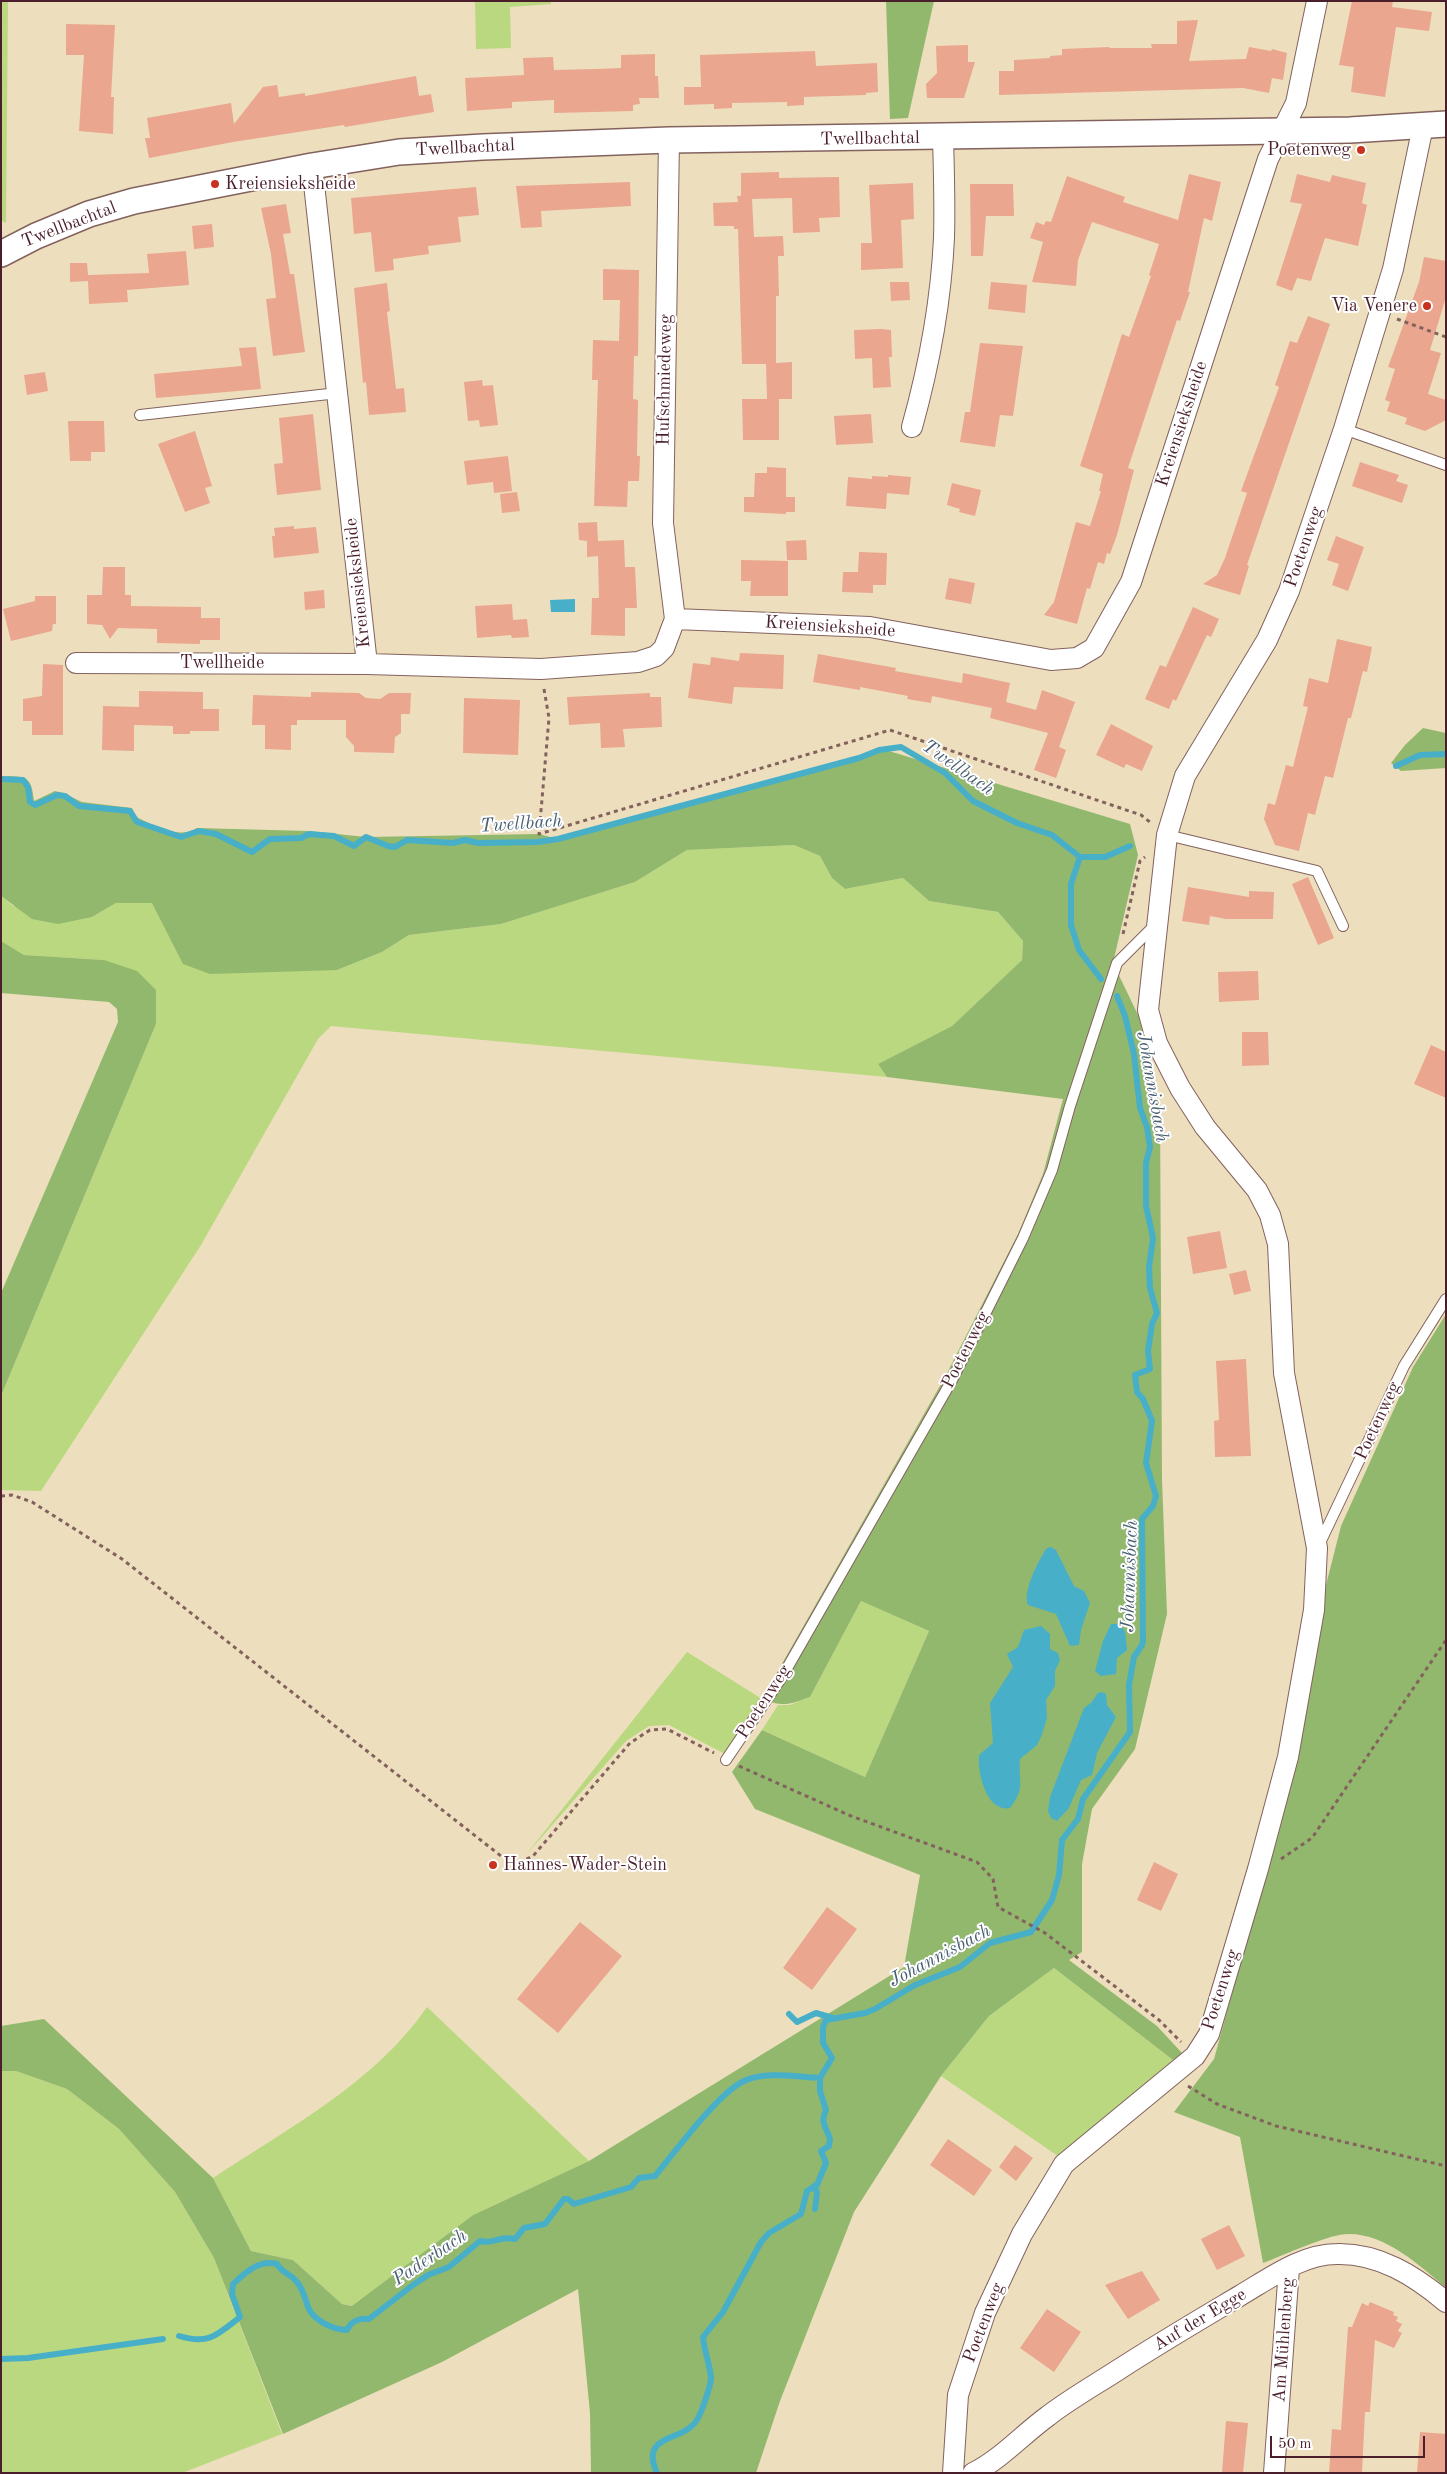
<!DOCTYPE html>
<meta charset="utf-8">
<style>
body{margin:0}
#map{position:relative;width:1447px;height:2474px;overflow:hidden;background:#eddfbd;font-family:"Old Standard TT",serif}
canvas{display:block}
.frame{position:absolute;inset:0;border:2px solid #4a1f2b;pointer-events:none}
.scale{position:absolute;left:1270px;top:2436px;width:155px;height:22px;box-sizing:border-box;border:2px solid #4a1f2b;border-top:0;padding-left:6px;font-size:15px;line-height:18px;white-space:nowrap;color:#4a1f2b;-webkit-text-stroke:4px #fff;paint-order:stroke}
</style>
<div id="map">
<canvas width="1447" height="2474"></canvas>
<div class="frame"></div>
<div class="scale">50 m</div>
</div>
<script>
const c = document.querySelector('canvas').getContext('2d');
c.lineJoin = 'round';
function fillPath(path, color) {
  c.fillStyle = color;
  c.fill(path, 'evenodd');
}
function stroke(path, color, width, dash) {
  c.strokeStyle = color;
  c.lineWidth = width;
  c.lineCap = dash ? 'butt' : 'round';
  c.setLineDash(dash || []);
  c.stroke(path);
}
function write(font, color, halo, rows, align = 'center') {
  c.font = font + ' "Old Standard TT",serif';
  c.lineWidth = 4;
  c.setLineDash([]);
  c.textBaseline = 'middle';
  c.strokeStyle = halo;
  c.fillStyle = color;
  for (const [text, x, y, turn = 0] of rows) {
    c.save();
    c.translate(x, y);
    c.rotate((+turn || 0) * Math.PI / 180);
    c.textAlign = isNaN(turn) ? turn : align;
    if (halo) c.strokeText(text, 0, 0);
    c.fillText(text, 0, 0);
    c.restore();
  }
}
fillPath(new Path2D(`
 M1,1H8L6,223L1,220Z
 M475,1H551V4L510,7L511,48L476,49Z
 M794,845L820,856L832,878L845,889L903,878L929,901L998,912L1023,941L1022,960L952,1026L878,1064L887,1077L331,1026L318,1039L201,1245L41,1491L1,1490V1396L156,1024L104,960L24,955L1,941V896L13,906L92,917L116,903H152L337,970L382,952L409,935L501,924L635,882L687,850Z
 M861,1601L929,1631L865,1777L762,1730L778,1705H790L810,1697Z
 M687,1652L762,1699L725,1754L669,1725L649,1726L626,1741L525,1856Z
 M1054,1968L1173,2060L1058,2156L941,2076L989,2016Z
 M427,2007L589,2161L473,2215L353,2306L342,2304L293,2260L251,2251L213,2178C288,2128 375,2083 427,2007Z
 M1,2071H16L67,2089L119,2129L175,2192L214,2258L282,2434L182,2473H1Z`), '#b9d87f');
fillPath(new Path2D(`
 M886,1H934L908,118L890,119Z
 M1423,728L1446,733V768L1401,771L1391,763L1405,745Z
 M879,748L1130,824L1138,855L1113,963L1139,1017L1160,1108L1162,1479L1167,1614L1135,1749L1092,1809L1082,1864V1952L1069,1960L1157,2026L1182,2053L1173,2060L1054,1968L989,2016L941,2076L854,2212L780,2401L756,2473H591L590,2413L578,2289L442,2362L283,2434L214,2258L175,2192L119,2129L67,2089L16,2071H1V2026L44,2019L213,2178L251,2251L293,2260L342,2304L352,2306L473,2215L589,2161L904,1967L920,1875L755,1809L732,1772L762,1730L865,1777L929,1631L861,1601L810,1697C789,1705 783,1707 762,1699L945,1377L1018,1234L1043,1174L1063,1099L887,1077L878,1064L952,1026L1022,960L1023,941L998,912L929,901L903,878L845,889L832,878L820,856L794,845L687,850L635,882L501,924L409,935L382,952L337,970L210,974L183,964L152,903H116L92,917L58,924L32,919L1,896V776C26,777 31,774 34,801L55,791L63,793L82,802L132,808L136,817C154,825 178,840 197,828L308,831L366,837L539,834L558,839L857,757Z
 M1,941L24,955L104,960L137,971L156,990V1024L1,1396V1293L118,1022L117,1009L109,1002L1,993Z
 M1446,1314V2288C1418,2264 1379,2228 1339,2235C1319,2239 1284,2255 1263,2263L1240,2137L1174,2112L1214,2059L1292,1775L1326,1585L1341,1526L1413,1367Z`), '#92b86e');
fillPath(new Path2D(`
 M575,599V612H551L550,600Z
 M1051,1547L1056,1550L1074,1586L1084,1591L1090,1603L1081,1630L1079,1645L1070,1646L1056,1614L1028,1605C1022,1592 1039,1559 1047,1548Z
 M1111,1624H1119L1125,1631L1127,1650L1117,1658L1116,1674L1101,1676L1095,1671L1103,1641Z
 M1041,1626L1050,1634V1649L1058,1653L1060,1660L1055,1671V1686L1046,1700L1047,1718L1041,1737L1037,1745L1020,1759C1018,1780 1026,1788 1010,1808C987,1813 977,1773 979,1755L993,1743L990,1703L1013,1667L1007,1654L1018,1647L1024,1630Z
 M1102,1692L1106,1694L1107,1705L1116,1717L1097,1753L1092,1775L1081,1780L1069,1808L1057,1821L1051,1818L1048,1811L1050,1797L1084,1708L1091,1703L1098,1693Z`), '#48afc8');
stroke(new Path2D(`
 M1396,766L1420,755L1446,754
 M1,779L23,780L28,787L30,802L35,805L57,795L65,796L79,806L130,811L137,822L181,837L199,831L216,834L252,852L270,839L301,838L309,834L334,836L354,846L366,837L388,846L395,847L407,840L453,843L465,840L478,843L538,842L558,839L859,758L879,750L901,747L945,773L973,801L1017,823L1052,835L1080,857H1105L1130,846
 M1080,857L1071,884V925L1079,950L1101,979
 M789,2014L797,2022L816,2013L833,2018
 M814,2186L817,2192L815,2209
 M179,2336C209,2345 217,2335 240,2317L232,2294L233,2284C245,2273 259,2259 277,2264C282,2273 291,2274 297,2282C303,2289 305,2298 308,2307C313,2320 333,2330 347,2330C351,2321 360,2318 369,2319L413,2285L428,2275L449,2267L480,2241C495,2245 497,2235 515,2239L524,2228L545,2224L564,2199H568L574,2204L631,2187L639,2178L655,2176C675,2152 718,2093 744,2081C766,2071 796,2077 820,2078
 M1,2359L28,2358L163,2339
 M657,2473C638,2432 686,2443 698,2418C702,2411 711,2385 711,2378C710,2364 704,2351 703,2337L723,2312L761,2242L769,2233L801,2214L807,2191L817,2185L826,2163L821,2151L829,2146L830,2139C826,2127 820,2122 826,2110L820,2091V2078L832,2058L823,2043V2027L826,2020L865,2013L875,2009L915,1985L960,1967L990,1943L1031,1932L1052,1900L1059,1875L1062,1840L1078,1819L1083,1799L1130,1732L1129,1685L1134,1657L1142,1645L1143,1641L1142,1519L1153,1506L1156,1496L1146,1463L1152,1421L1143,1399L1137,1392L1135,1375L1150,1369L1148,1351L1152,1324L1157,1313L1150,1288L1149,1268L1153,1238L1146,1206V1163L1150,1147L1147,1127L1140,1108L1134,1054L1125,1016L1117,996`), '#48afc8', 6);
fillPath(new Path2D(`
 M1352,1H1393L1392,7L1432,12L1429,31L1396,27L1385,97L1351,92L1354,67L1339,65Z
 M1198,20L1189,61L1246,59L1249,47L1271,51L1272,49L1287,53L1283,80L1272,78L1269,93L1243,88L999,95V71H1014V60L1050,58V56L1062,55V49L1110,47L1109,48H1152L1151,44H1177V21Z
 M66,24L115,25L111,97H114L113,134L79,131L84,55H66Z
 M968,45V62H975L964,98H927L926,84L937,73L936,46Z
 M815,51L816,66L877,63L878,92L866,93V95L804,97V105L787,106V102L732,103V108L714,109V104L684,105V87H701L700,55Z
 M655,54V76H658L659,98H639L640,104L633,105V111L554,113V100L512,102V108L467,111L465,78L524,75L523,58L553,57L554,70L596,69L621,68V55Z
 M416,76L419,96L431,94L434,112L345,127L344,125L233,142L149,158L145,138H150L147,118L231,103L234,124L263,87L277,85L279,97L305,93V96Z
 M779,172V178L839,177L840,217L819,218L820,232L793,233L792,198L752,199L754,237L783,236L784,256H778L779,296H776V363L792,362V399H779V440H743L742,399H767L766,364H742L738,229H734V226H714L713,203L738,202L737,196H741V173Z
 M1189,174L1221,182L1212,221L1204,218L1188,292H1190L1180,321L1177,320L1128,468L1134,470L1117,535L1110,554L1107,553L1104,564L1098,562L1090,589L1087,588L1077,624L1044,615L1054,602L1076,522L1090,526L1101,491H1099L1103,474L1080,466L1122,334L1129,337L1151,276L1149,275L1159,244L1092,222L1078,260L1076,286L1032,282L1043,242L1030,238L1036,222L1044,225L1046,221L1051,222L1067,176L1125,197L1123,202L1178,220Z
 M1297,174L1330,182L1332,175L1366,183L1362,203L1367,205L1358,246L1325,238L1311,281L1297,278L1292,291L1276,285L1302,204L1290,202Z
 M630,182L631,206L541,211L542,227L521,228L516,186Z
 M913,183L914,219L901,220L903,268L861,270V243H872L869,185Z
 M970,184H1013L1014,216H986L983,256H971Z
 M476,187L479,215L458,217L461,242L428,246L429,254L393,259L394,270L375,272L371,232L354,234L351,198Z
 M286,204L291,233L283,234L290,274H294L305,352L273,356L266,299L276,298L271,254L261,208Z
 M212,224L214,247L194,249L192,226Z
 M186,251L189,285L127,290L128,302L89,304L88,281L70,282V263H87L88,275L149,273L147,254Z
 M1424,257L1446,261V297L1430,350L1441,353L1428,394L1446,400V420L1425,431L1405,424L1407,418L1387,411L1390,402L1385,400L1395,369L1388,367L1419,282Z
 M603,269L639,270L638,356H634L633,399L638,400L637,456H640L639,481H628L627,507L594,506L598,380H592L593,340L619,341L620,300H603Z
 M890,282H909L910,300L891,301Z
 M991,282L1027,285L1025,313L988,309Z
 M387,283L390,311L387,312L396,389L404,388L406,412L369,415L366,382L363,383L354,288Z
 M1308,316L1330,324L1247,565L1249,566L1240,595L1203,584L1217,575L1225,558L1247,493L1241,491L1279,387L1275,385L1290,341L1297,343Z
 M881,329L891,330L892,357H889L891,387L873,388L872,358L855,359L854,330Z
 M980,343L1023,346L1013,416L1000,415L995,447L960,442L965,412H970Z
 M256,347L261,389L156,398L154,374L242,366L239,348Z
 M45,372L48,391L27,395L24,375Z
 M482,380L483,386L493,385L498,425L480,427L479,420L468,421L464,382Z
 M313,414L321,490L277,495L274,464L283,463L279,418Z
 M871,414L873,443L836,445L834,416Z
 M68,421H104L105,452H91V461H70Z
 M195,431L212,486L205,488L210,503L185,512L158,444Z
 M508,456L512,491L494,493L493,482L467,485L464,461Z
 M1360,462L1399,475L1396,481L1408,485L1402,503L1352,486Z
 M767,467L786,468V497H795V512H786V514L744,512V497H754L755,473H767Z
 M888,475L911,477L909,495L887,493L886,509L846,506L848,477L872,479V476L888,477Z
 M952,483L981,490L975,516L959,512L960,509L947,505Z
 M517,492L520,511L502,513L500,494Z
 M597,522L598,541L624,540L625,567H635L637,608H625V636L591,635L592,598H599L598,556L587,557V541L579,540L578,523Z
 M294,526V529L316,527L319,553L274,558L272,536H275L274,528Z
 M1336,536L1364,547L1348,591L1332,585L1339,564L1327,560Z
 M806,540L807,560H787L786,541Z
 M859,552L887,553L886,585H873V593L842,592L843,572H858Z
 M741,560L788,561V596H750L751,581H741Z
 M103,567H125V595H131V606L201,607V618H220V640H200V644L157,643V629L118,628L110,639L102,625L87,624V595H102Z
 M949,578L975,583L971,604L945,599Z
 M324,590L325,608L305,610L304,592Z
 M35,596H56V624H53L52,631L11,641L3,609L35,601Z
 M512,604L513,620L527,619L529,637L512,638L511,635L477,638L475,606Z
 M1193,607L1219,619L1211,637L1207,635L1176,701L1173,699L1169,709L1145,699L1160,665L1166,667Z
 M1337,639L1372,647L1367,672L1363,671L1351,718H1348L1333,778L1325,776L1315,815L1308,813L1299,851L1275,845L1264,819L1268,803L1275,805L1286,765L1293,767L1308,707L1303,706L1309,678L1328,683Z
 M740,653L784,655L783,689L734,687L732,704L688,698L693,663L710,665L711,657L739,661Z
 M818,654L896,668L895,671L962,683L963,673L1010,683L1006,702L1036,710L1042,690L1075,702L1059,747L1066,750L1056,778L1034,770L1048,733L990,718L992,708L932,696L931,703L907,699L908,696L860,687V690L813,682Z
 M43,664L63,665V735H32V721H23V699L42,696Z
 M139,691L203,692V709H219V731H190V734H173V726L134,725V751L102,750L103,706L139,707Z
 M311,692L359,693L366,698L380,699L389,693H411L410,714H401V733L395,737L394,753L354,752V746L346,737V720H297V725H291V750L265,749V725H252L253,695L311,697Z
 M650,693V697H661L662,727L623,729L625,747L601,748L600,723L569,725L567,697Z
 M464,698L520,700L518,755L463,753Z
 M1111,724L1153,746L1142,771L1126,764L1124,768L1096,755Z
 M1308,877L1334,938L1318,945L1292,884Z
 M1188,887L1249,897V891L1274,892L1273,919H1226L1210,916L1209,925L1182,921Z
 M1258,971L1259,1000L1219,1002L1218,972Z
 M1242,1032H1268L1269,1065L1242,1066Z
 M1431,1045L1446,1052V1098L1414,1084Z
 M1220,1231L1227,1268L1193,1274L1187,1237Z
 M1246,1270L1251,1291L1234,1295L1229,1274Z
 M1246,1359L1251,1456L1215,1457L1214,1421L1219,1420L1216,1361Z
 M1154,1862L1178,1874L1161,1911L1137,1900Z
 M827,1907L857,1929L812,1990L783,1968Z
 M580,1922L622,1956L558,2033L517,1999Z
 M948,2139L992,2170L974,2196L930,2165Z
 M1015,2145L1033,2158L1016,2181L999,2167Z
 M1229,2225L1245,2256L1217,2270L1201,2239Z
 M1142,2271L1160,2300L1128,2319L1105,2285Z
 M1370,2302L1394,2312L1393,2315L1398,2317L1396,2321L1402,2324L1398,2331L1402,2333L1394,2348L1375,2340L1370,2412H1365L1362,2473H1329L1332,2429L1341,2430L1348,2327H1352L1362,2303L1368,2306Z
 M1047,2309L1081,2332L1054,2372L1020,2348Z
 M1226,2421L1248,2423L1243,2473H1222Z
 M1420,2432L1446,2434V2473H1417Z`), '#eaa68f');
const service = new Path2D(`
 M140,415L338,393
 M1344,429L1446,465
 M1167,835L1317,871L1343,926
 M1319,1545L1404,1366L1446,1299
 M726,1760L782,1677L952,1380L1023,1238L1052,1170L1070,1106L1117,963L1156,924`);
const minor = new Path2D(`
 M669,140L663,523L675,619
 M312,166L367,664L541,669L638,662L656,656L664,648L675,619L870,627L1051,660L1077,658L1094,648L1131,582L1268,159L1296,103L1317,1
 M912,427C929,366 941,302 944,238C945,205 944,171 943,138
 M76,663L367,664
 M953,2473L958,2395L985,2313L1022,2234L1064,2164L1195,2056L1209,2034L1258,1869L1288,1757L1314,1610L1317,1548L1284,1373L1278,1244L1270,1215L1257,1190L1205,1127L1180,1088L1157,1043L1148,1010L1167,835L1185,776L1267,640L1289,591L1344,429L1393,269L1423,126
 M973,2473C1001,2459 1022,2435 1048,2416C1070,2399 1095,2385 1118,2370C1158,2344 1199,2320 1241,2295C1270,2278 1302,2254 1337,2254C1379,2253 1415,2276 1446,2302
 M1274,2473L1289,2268`);
const tertiary = new Path2D(`
 M1,254L36,236L89,214L134,201L312,166L399,152L483,147L669,140L1350,130L1446,124`);
stroke(service, '#83625e', 12);
stroke(minor, '#83625e', 22);
stroke(tertiary, '#83625e', 28);
stroke(new Path2D(`
 M1397,319L1446,337
 M544,689L549,718L539,834L890,730L1141,815L1151,823
 M1123,934L1140,861L1145,857
 M1,1496L12,1495L32,1502L122,1559L501,1856L518,1863L533,1856L630,1743L650,1730L667,1729L714,1753
 M739,1766L851,1816L977,1862L993,1879L998,1907L1045,1933L1159,2020L1181,2042
 M1281,1859L1312,1838L1446,1640
 M1188,2086L1217,2104L1276,2126L1446,2166`), '#83625e', 3, [4, 4]);
stroke(service, '#fff', 10);
stroke(minor, '#fff', 20);
stroke(tertiary, '#fff', 25);
for (const [x, y, r, color] of [
 [1361,150,5,"#c8321e"],
 [215,184,5,"#c8321e"],
 [1427,306,5,"#c8321e"],
 [493,1865,5,"#c8321e"]
]) {
  const dot = new Path2D();
  dot.arc(x, y, r, 0, 2 * Math.PI);
  c.fillStyle = color;
  c.fill(dot);
  stroke(dot, '#fff', 2);
}
write('18px', '#4a1f2b', '#fff', [
 ["Twellbachtal",870,139,-1],
 ["Twellbachtal",465,148,-3],
 ["Twellbachtal",69,225,-21],
 ["Hufschmiedeweg",665,380,-89],
 ["Kreiensieksheide",1182,424,-72],
 ["Poetenweg",1304,547,-71],
 ["Kreiensieksheide",358,583,-96],
 ["Kreiensieksheide",830,627,4],
 ["Twellheide",222,663],
 ["Poetenweg",966,1350,-63],
 ["Poetenweg",1378,1421,-65],
 ["Poetenweg",764,1702,-57],
 ["Poetenweg",1221,1990,-72],
 ["Auf der Egge",1200,2320,-31],
 ["Poetenweg",984,2323,-69],
 ["Am Mühlenberg",1284,2340,-86]
]);
write('18px', '#4a1f2b', '#fff', [
 ["Poetenweg",1351,150],
 ["Kreiensieksheide",225,184,"left"],
 ["Via Venere",1417,306],
 ["Hannes-Wader-Stein",503,1865,"left"]
], 'right');
write('italic 19px', '#496072', '#fff', [
 ["Twellbach",958,768,35],
 ["Twellbach",521,824,-4],
 ["Johannisbach",1152,1087,80],
 ["Johannisbach",1130,1576,-88],
 ["Johannisbach",940,1956,-28],
 ["Paderbach",430,2258,-34]
]);
</script>
